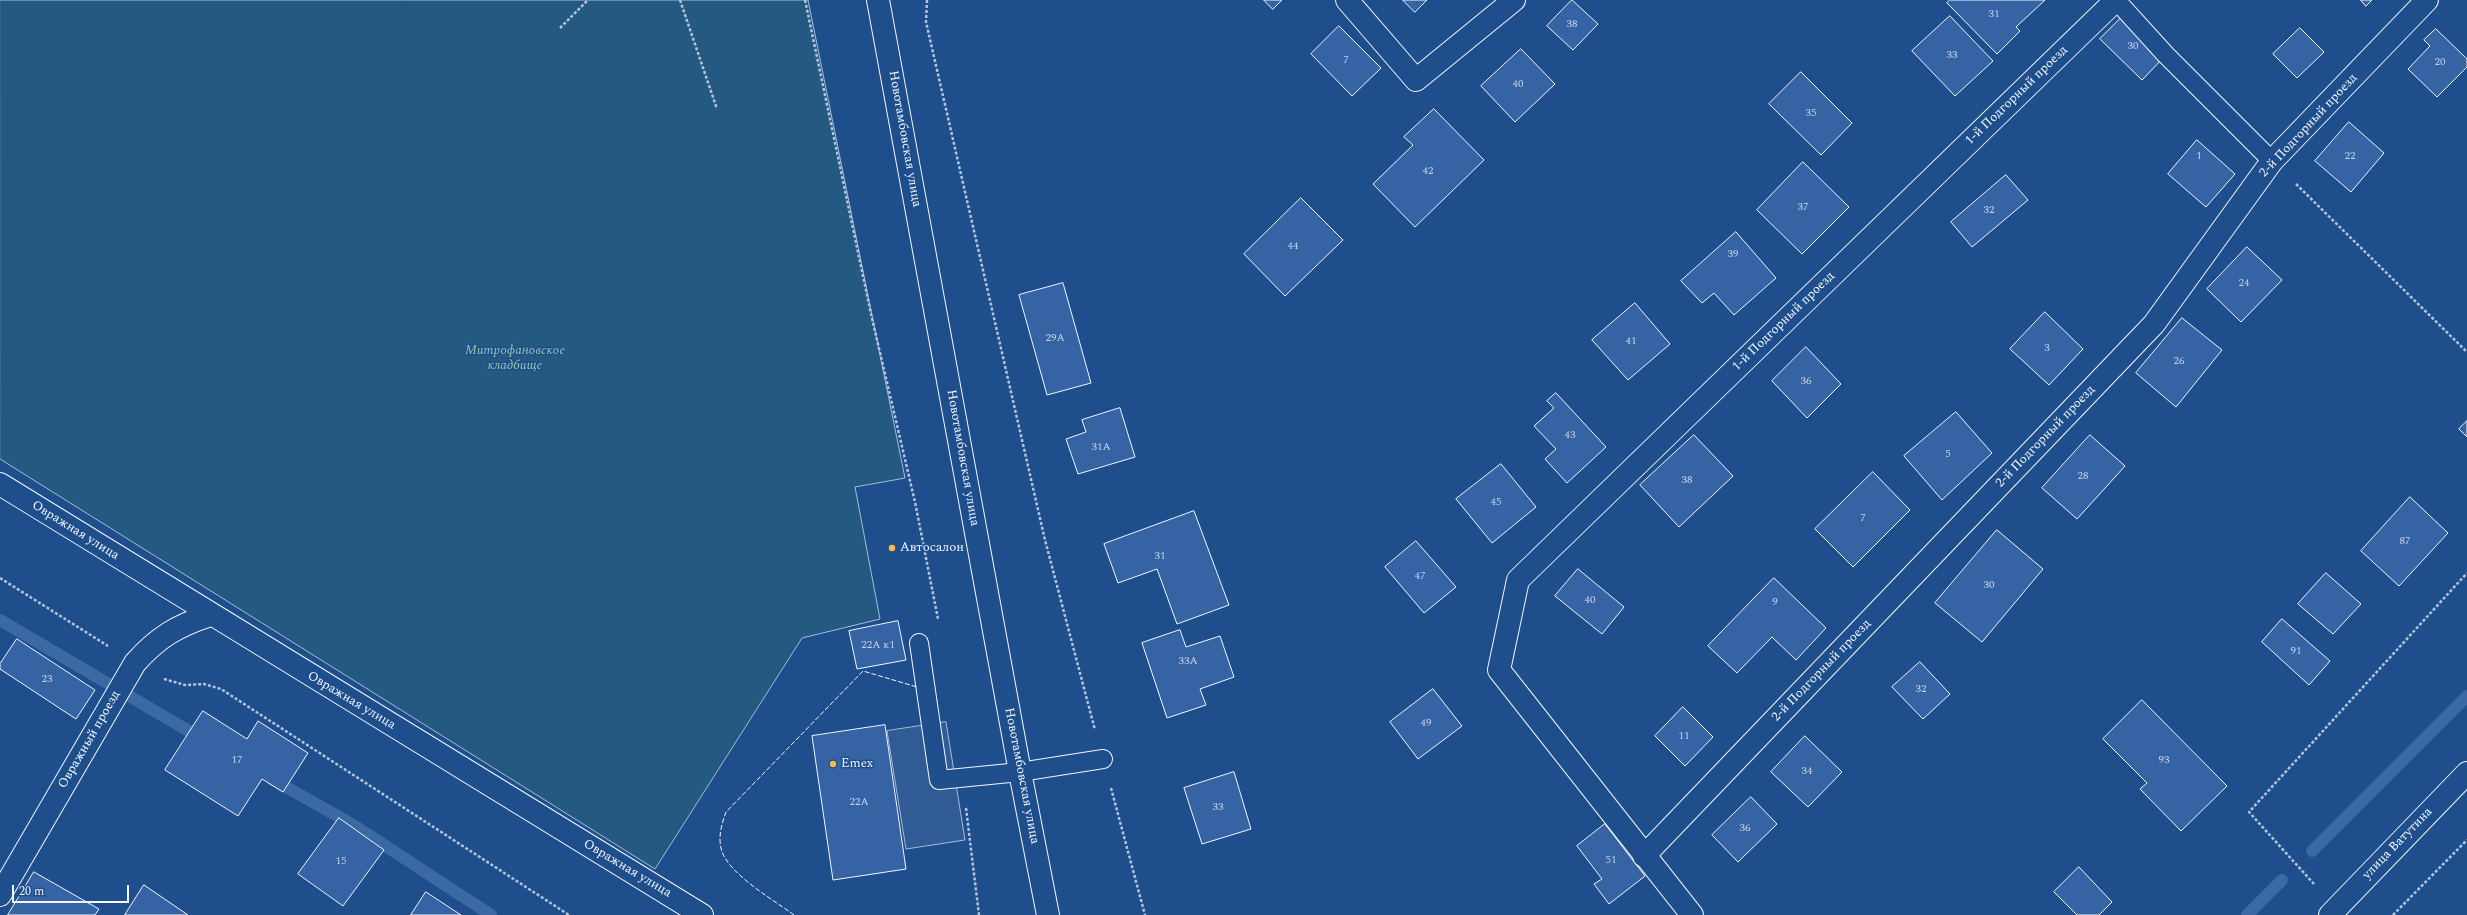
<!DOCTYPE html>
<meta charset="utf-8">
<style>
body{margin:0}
#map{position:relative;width:2467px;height:915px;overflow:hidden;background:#1f4e8c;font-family:Spectral,serif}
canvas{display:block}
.scale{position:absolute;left:12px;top:885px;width:117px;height:18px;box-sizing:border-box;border:2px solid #f2f6ff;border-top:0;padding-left:5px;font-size:12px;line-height:14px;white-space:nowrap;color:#f2f6ff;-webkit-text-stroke:3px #1f4e8c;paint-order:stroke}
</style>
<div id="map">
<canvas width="2467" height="915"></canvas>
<div class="scale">20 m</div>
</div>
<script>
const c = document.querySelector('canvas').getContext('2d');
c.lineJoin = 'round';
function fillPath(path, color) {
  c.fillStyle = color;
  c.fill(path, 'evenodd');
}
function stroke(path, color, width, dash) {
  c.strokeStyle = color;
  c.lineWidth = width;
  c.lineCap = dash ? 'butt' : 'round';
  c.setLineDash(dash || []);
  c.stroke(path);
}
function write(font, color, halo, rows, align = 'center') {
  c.font = font + ' Spectral,serif';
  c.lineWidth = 3;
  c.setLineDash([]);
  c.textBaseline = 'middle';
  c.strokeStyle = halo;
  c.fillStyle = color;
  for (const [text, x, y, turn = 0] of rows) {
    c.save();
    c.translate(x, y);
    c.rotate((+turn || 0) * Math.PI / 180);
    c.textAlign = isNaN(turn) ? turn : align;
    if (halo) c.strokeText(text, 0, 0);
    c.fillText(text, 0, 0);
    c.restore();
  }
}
const green = new Path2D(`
 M0,0H808L905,478L855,487L880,619L802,638L655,869L0,459Z`);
fillPath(green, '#245a82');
stroke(green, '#a8bbd7', 1);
const parking = new Path2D(`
 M946,722L965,840L906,849L887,731Z`);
fillPath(parking, '#305b95');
stroke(parking, '#a8bbd7', 1);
stroke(new Path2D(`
 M0,620L204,740
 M272,779L355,826L491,915
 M2312,851L2467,696
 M2247,915L2282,880`), '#3b69a3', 12);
const building = new Path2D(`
 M1264,0H1282L1273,9Z
 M1403,0H1427L1415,12Z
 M1572,0L1598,24L1573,50L1547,26Z
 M1950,0H2045L2016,27L2020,31L1997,54L1947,3Z
 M2361,0H2372L2366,6Z
 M2124,15L2166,55L2142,80L2100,39Z
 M1950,16L1993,61L1955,96L1912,51Z
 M1339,26L1381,68L1352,96L1311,54Z
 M2300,28L2324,52L2297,78L2273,54Z
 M2436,29L2467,59V67L2437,97L2408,69L2430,46L2424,40Z
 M1521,49L1555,84L1515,122L1481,86Z
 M1801,72L1852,123L1821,155L1769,104Z
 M1434,109L1484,160L1415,227L1373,184L1413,145L1404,137Z
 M2349,122L2384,153L2351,192L2315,161Z
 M2197,140L2235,174L2206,207L2168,174Z
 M1803,162L1849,207L1802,254L1757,210Z
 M2006,175L2028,200L1972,247L1951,222Z
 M1301,198L1343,240L1285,296L1244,254Z
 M1736,232L1776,278L1734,315L1714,293L1702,303L1681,281Z
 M2247,247L2282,280L2241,322L2207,289Z
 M1063,283L1091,383L1047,395L1019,295Z
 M1635,303L1670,344L1628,380L1592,340Z
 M2045,312L2083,349L2049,385L2010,349Z
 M2182,318L2222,350L2176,407L2136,373Z
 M1806,347L1841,384L1807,418L1772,381Z
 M1556,393L1606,447L1567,483L1545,459L1556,449L1534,426L1554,408L1547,401Z
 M1120,408L1135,457L1078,474L1066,439L1086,432L1082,420Z
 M1956,412L1992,453L1942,500L1904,456Z
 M2467,421V437L2459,429Z
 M1694,435L1733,476L1679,527L1640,485Z
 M2090,435L2125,466L2077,519L2042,488Z
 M1501,464L1536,507L1492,543L1456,499Z
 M1873,472L1910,510L1853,567L1815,529Z
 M2410,497L2448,533L2399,586L2361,551Z
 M1194,511L1229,605L1177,624L1157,569L1118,583L1104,544Z
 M1997,530L2043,569L1982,642L1935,603Z
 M1416,541L1456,587L1424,613L1385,567Z
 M1578,569L1624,607L1602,634L1555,596Z
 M2326,573L2361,604L2333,634L2298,604Z
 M1774,578L1826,628L1796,660L1772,637L1737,673L1708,646Z
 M2282,619L2330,661L2309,685L2262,642Z
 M898,621L906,660L857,669L849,631Z
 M1180,630L1186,647L1220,636L1234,677L1200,689L1206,705L1167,718L1142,643Z
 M17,639L95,690L76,719L0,669V664Z
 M1920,662L1950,694L1923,719L1892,687Z
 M1433,689L1462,726L1418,759L1390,722Z
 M2142,700L2227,786L2181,831L2140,789L2147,783L2103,739Z
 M1683,707L1713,737L1685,766L1655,736Z
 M203,711L247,739L258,721L308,753L283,792L262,779L238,816L165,770Z
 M885,725L906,869L833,880L812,736Z
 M1805,736L1842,772L1808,807L1771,772Z
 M1234,772L1251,829L1202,844L1184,788Z
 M1751,797L1777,824L1738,862L1712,835Z
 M339,818L384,850L343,906L298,874Z
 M1605,824L1645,876L1609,904L1594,884L1602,879L1577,846Z
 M2079,867L2112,902L2099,915H2077L2054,892Z
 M34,872L99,909L95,915H8Z
 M144,885L188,915H125Z
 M426,892L461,915H411Z`);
fillPath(building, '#3563a3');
stroke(building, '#f2f6ff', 1);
const service = new Path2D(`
 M2116,0L2166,55L2272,161
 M919,643L939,780L1020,772L1103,759`);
const minor = new Path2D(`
 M1347,0L1416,80L1514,0
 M0,484L702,915
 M1644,856L2154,324L2272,161L2427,0
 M0,895L135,663C158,637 177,626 210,615
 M1692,915L1499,670L1518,580L2116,0
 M2330,915L2467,773`);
const secondary = new Path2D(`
 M878,0L1020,772L1048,915`);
stroke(service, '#f2f6ff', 20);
stroke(minor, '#f2f6ff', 24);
stroke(secondary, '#f2f6ff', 24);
stroke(new Path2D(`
 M680,0L717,109
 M805,0L871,314L915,502L938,619
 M927,0L926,22L1045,540L1095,730
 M560,28L588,0
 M2296,184L2467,352
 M0,578L108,646
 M164,679L185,685L204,684L221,689L569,915
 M1111,788L1145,915
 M966,808L979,915
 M2314,884L2249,812L2467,573
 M2393,915L2467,840`), '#b3c4dc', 2.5, [3, 2]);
stroke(service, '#1f4e8c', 18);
stroke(minor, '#1f4e8c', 22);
stroke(secondary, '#1f4e8c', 22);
stroke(new Path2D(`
 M794,915C774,900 726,873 721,848C718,836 722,823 726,812L863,671L917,687`), '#f2f6ff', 1, [5, 2]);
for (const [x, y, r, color] of [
 [892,548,4,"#ffb74d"],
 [833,764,4,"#ffb74d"]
]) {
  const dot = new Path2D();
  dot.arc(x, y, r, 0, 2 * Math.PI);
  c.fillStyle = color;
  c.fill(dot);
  stroke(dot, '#1f4e8c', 1.5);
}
write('11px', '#c3d1e8', null, [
 ["31",1994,15],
 ["38",1572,25],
 ["30",2133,47],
 ["33",1952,56],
 ["7",1346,61],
 ["20",2440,63],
 ["40",1518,85],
 ["35",1811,114],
 ["1",2199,157],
 ["22",2350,157],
 ["42",1428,172],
 ["37",1803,208],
 ["32",1989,211],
 ["44",1293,247],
 ["39",1733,255],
 ["24",2244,284],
 ["29А",1055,339],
 ["41",1631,342],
 ["3",2047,349],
 ["26",2179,362],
 ["36",1806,382],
 ["43",1570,436],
 ["31А",1101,448],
 ["5",1948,455],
 ["28",2083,477],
 ["38",1687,481],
 ["45",1496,503],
 ["7",1863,519],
 ["87",2405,542],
 ["31",1160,557],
 ["47",1420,577],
 ["30",1989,586],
 ["40",1590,601],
 ["9",1775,603],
 ["22А к1",878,646],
 ["91",2296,652],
 ["33А",1188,662],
 ["23",47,680],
 ["32",1921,690],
 ["49",1426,724],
 ["11",1684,737],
 ["17",237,761],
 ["93",2164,761],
 ["34",1807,772],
 ["22А",859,803],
 ["33",1218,808],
 ["36",1745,829],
 ["51",1611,861],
 ["15",341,862]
]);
write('13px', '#f2f6ff', '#1f4e8c', [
 ["1-й Подгорный проезд",2017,96,-44],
 ["2-й Подгорный проезд",2309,126,-47],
 ["Новотамбовская улица",904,139,80],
 ["1-й Подгорный проезд",1784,322,-44],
 ["2-й Подгорный проезд",2046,437,-46],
 ["Новотамбовская улица",962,458,80],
 ["Овражная улица",75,531,32],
 ["2-й Подгорный проезд",1822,671,-46],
 ["Овражная улица",351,701,31],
 ["Овражный проезд",90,740,-60],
 ["Новотамбовская улица",1021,776,79],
 ["улица Ватутина",2398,844,-46],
 ["Овражная улица",627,869,31]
]);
write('italic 13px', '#97c8a6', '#1f4e8c', [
 ["Митрофановское",515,351],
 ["кладбище",515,366]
]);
write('13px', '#f2f6ff', '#1f4e8c', [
 ["Автосалон",900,548],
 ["Emex",841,764]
], 'left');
</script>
